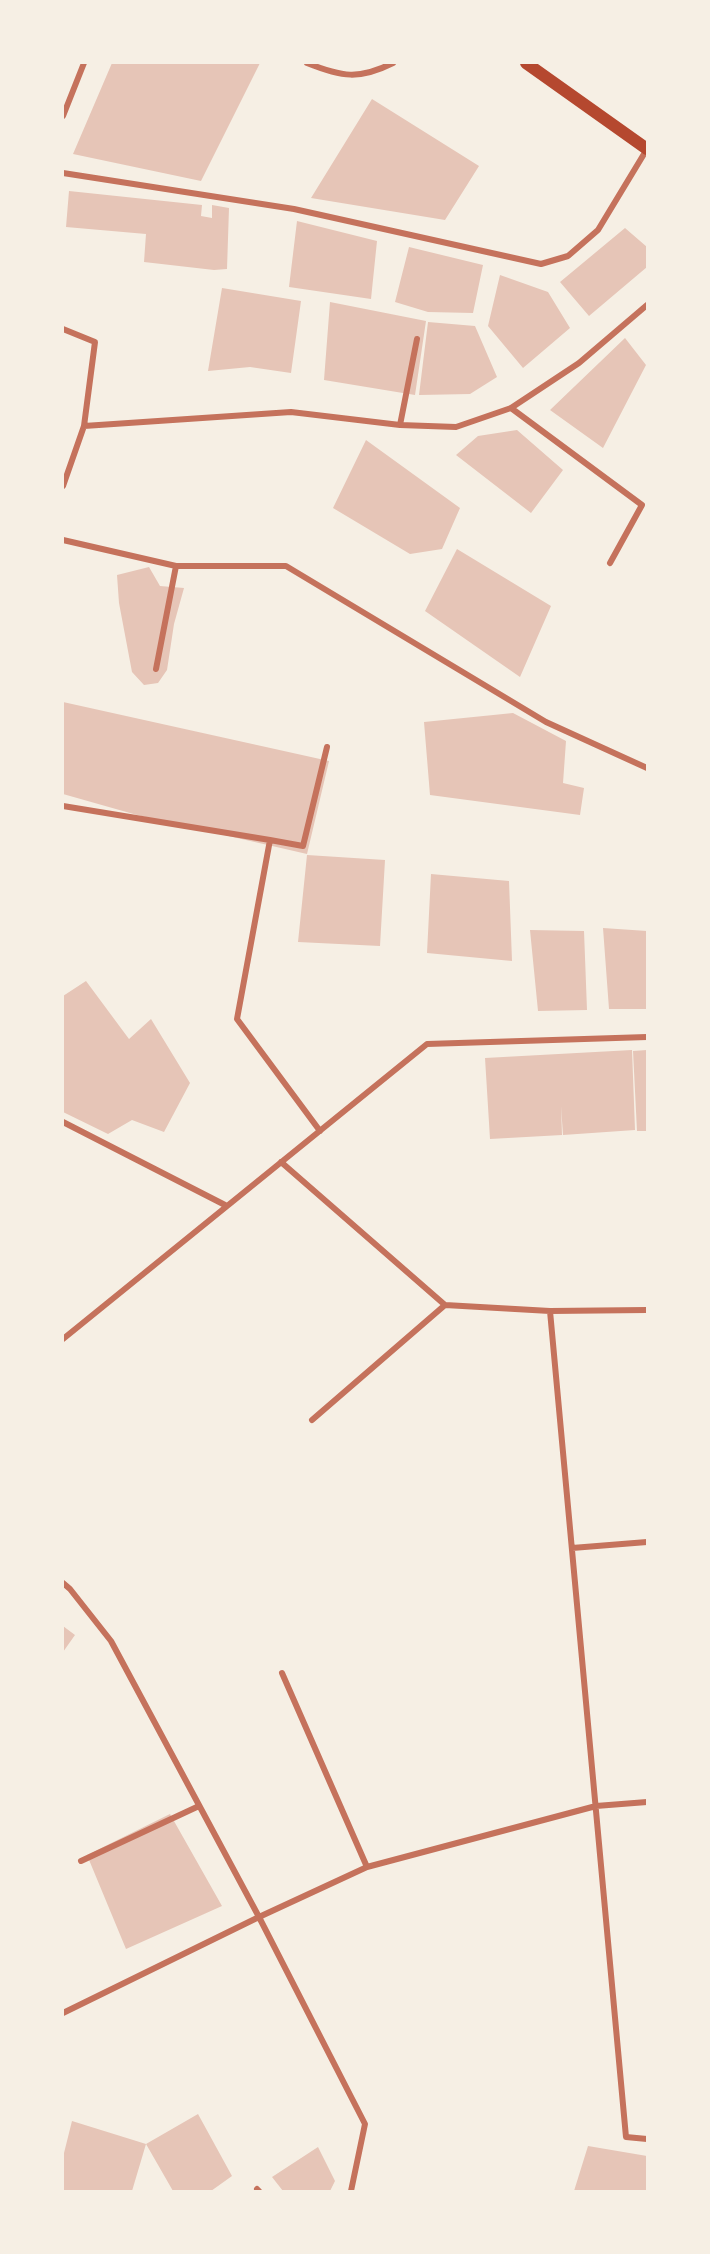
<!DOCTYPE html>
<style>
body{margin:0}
#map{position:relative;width:710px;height:2254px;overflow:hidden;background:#f6efe4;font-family:Karla,sans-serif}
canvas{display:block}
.frame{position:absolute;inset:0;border:64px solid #f6efe4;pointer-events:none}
</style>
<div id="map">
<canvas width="710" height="2254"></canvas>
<div class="frame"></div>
</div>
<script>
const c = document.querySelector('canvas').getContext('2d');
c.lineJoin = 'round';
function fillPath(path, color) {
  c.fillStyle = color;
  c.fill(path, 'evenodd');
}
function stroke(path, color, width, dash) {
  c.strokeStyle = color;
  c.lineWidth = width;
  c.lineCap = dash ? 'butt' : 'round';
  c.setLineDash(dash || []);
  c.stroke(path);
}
fillPath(new Path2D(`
 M112,63H260L201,181L73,154Z
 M372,99L479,166L445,220L311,198Z
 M69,191L202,205L201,216L212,218V205L229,208L227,269L214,270L144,262L146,234L66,227Z
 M297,221L377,241L371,299L289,287Z
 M625,228L647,247V267L589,316L560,282Z
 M409,247L483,265L473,313L428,312L395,302Z
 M500,275L548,292L570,328L523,368L488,326Z
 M222,288L301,301L291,373L250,367L208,371Z
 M330,302L426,321L415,395L324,380Z
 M428,322L475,326L497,377L470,394L419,395Z
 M625,338L646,365L603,448L550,410Z
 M517,430L563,470L531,513L456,455L478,436Z
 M366,440L460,508L442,549L410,554L333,508Z
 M457,549L551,606L520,677L425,611Z
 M149,567L160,586L184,588L174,624L167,670L158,683L144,685L132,672L119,603L117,575Z
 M63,702L329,761L307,854L137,815L63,794Z
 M513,713L566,741L563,783L584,788L580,815L430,795L424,722Z
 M307,855L385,860L380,946L298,942Z
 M431,874L509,881L512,961L427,953Z
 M603,928L647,931V1009H609Z
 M530,930L584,931L587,1010L538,1011Z
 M86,981L129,1039L151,1019L190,1083L164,1132L132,1120L108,1134L63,1112V996Z
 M632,1050L635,1130L563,1135L561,1106L562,1135L490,1139L485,1058Z
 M647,1050V1131H637L633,1051Z
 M63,1626L75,1635L63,1652Z
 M170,1814L222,1906L126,1949L87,1855Z
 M198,2114L232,2176L211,2191H173L146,2144Z
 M72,2121L146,2144L132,2191H63V2157Z
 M588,2146L647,2156V2191H574Z
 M318,2147L335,2181L330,2191H283L272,2177Z`), '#e6c5b7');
stroke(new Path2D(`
 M307,63C342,77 359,80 393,63
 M63,116L84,63
 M63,173L294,209L541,264L568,256L598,230L647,149
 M63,329L95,342L84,426L63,486
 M511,408L642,505L610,563
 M400,425L417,339
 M84,426L291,412L400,425L456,427L511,408L579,363L647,305
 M63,540L176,566H286L546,722L647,768
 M156,669L176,566
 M63,806L270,840L237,1019L320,1131
 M270,840L303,846L327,747
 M63,1122L227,1206
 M281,1162L445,1305L550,1311L647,1310
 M550,1311L626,2137L647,2139
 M63,1339L427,1044L647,1037
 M312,1420L445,1305
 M572,1548L647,1542
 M63,1583L70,1589L111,1641L259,1917L365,2124L351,2191
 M282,1673L367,1867
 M81,1861L199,1806
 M63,2013L259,1917L367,1867L596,1806L647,1802
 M257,2189L259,2191`), '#c5725c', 6);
stroke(new Path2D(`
 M526,63L647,149`), '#b5482f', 12);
</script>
